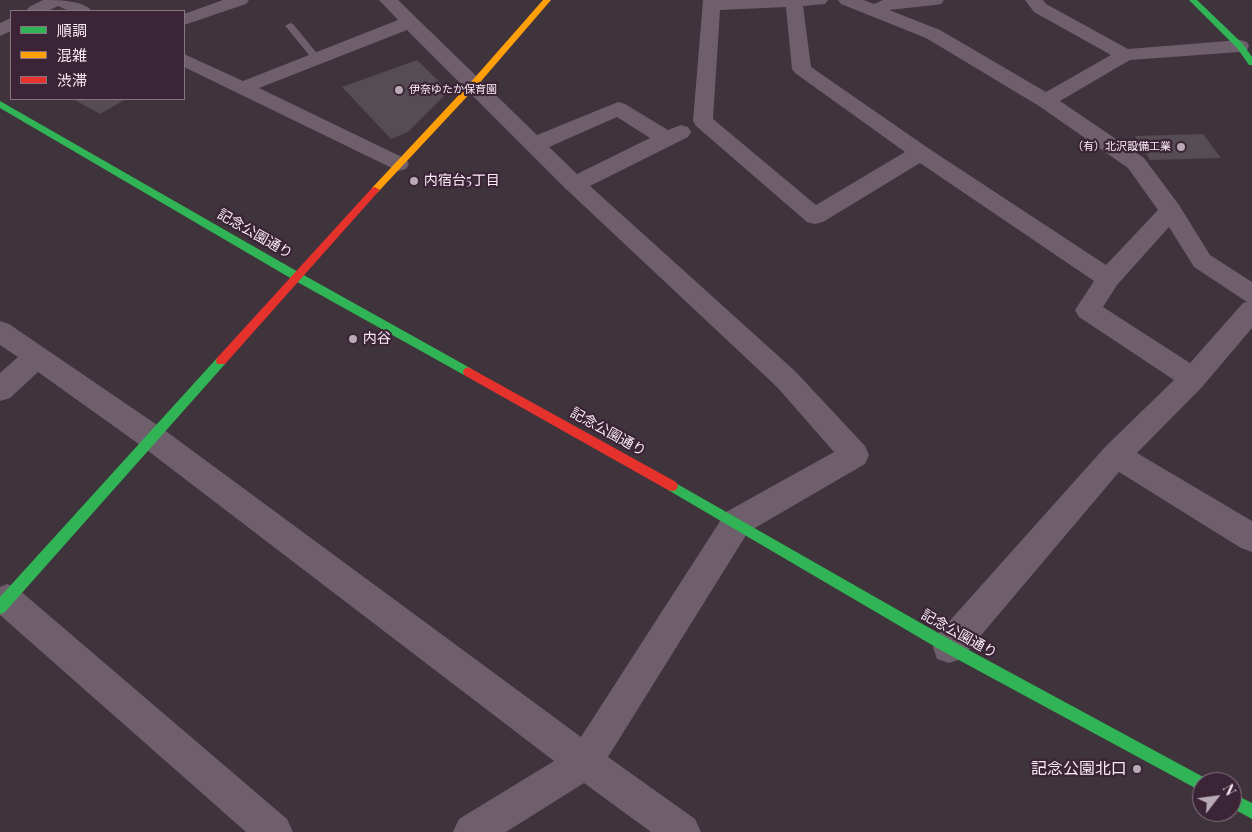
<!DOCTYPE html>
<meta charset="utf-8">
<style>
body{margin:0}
#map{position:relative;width:1252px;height:832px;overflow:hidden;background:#3f333c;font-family:"Playfair Display","Noto Sans JP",serif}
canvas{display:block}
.legend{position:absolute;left:10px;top:10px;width:175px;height:90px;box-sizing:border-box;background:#3a2436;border:1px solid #877483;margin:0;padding:6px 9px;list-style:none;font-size:15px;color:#faecf7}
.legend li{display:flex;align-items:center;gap:10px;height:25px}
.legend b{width:25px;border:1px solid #877483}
.north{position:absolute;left:1192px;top:772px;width:50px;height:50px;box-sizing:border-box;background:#3a2436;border:1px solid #877483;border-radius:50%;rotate:60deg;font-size:14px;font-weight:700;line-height:20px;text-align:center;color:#faecf7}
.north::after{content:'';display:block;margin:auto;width:18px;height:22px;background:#b9abb6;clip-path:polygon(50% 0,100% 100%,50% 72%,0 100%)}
</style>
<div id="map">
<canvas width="1252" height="832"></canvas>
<ul class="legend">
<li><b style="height:6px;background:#30b455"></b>順調</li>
<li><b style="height:6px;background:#ff9f0a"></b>混雑</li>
<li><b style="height:6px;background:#e5322d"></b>渋滞</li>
</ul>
<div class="north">N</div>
</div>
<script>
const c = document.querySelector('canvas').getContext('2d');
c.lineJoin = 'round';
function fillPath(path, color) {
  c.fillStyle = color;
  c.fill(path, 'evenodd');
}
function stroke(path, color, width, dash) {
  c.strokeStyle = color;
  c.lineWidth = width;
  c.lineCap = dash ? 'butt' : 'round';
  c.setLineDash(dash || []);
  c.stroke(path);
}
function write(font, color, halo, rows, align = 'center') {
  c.font = font + ' "Playfair Display","Noto Sans JP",serif';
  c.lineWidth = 4.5;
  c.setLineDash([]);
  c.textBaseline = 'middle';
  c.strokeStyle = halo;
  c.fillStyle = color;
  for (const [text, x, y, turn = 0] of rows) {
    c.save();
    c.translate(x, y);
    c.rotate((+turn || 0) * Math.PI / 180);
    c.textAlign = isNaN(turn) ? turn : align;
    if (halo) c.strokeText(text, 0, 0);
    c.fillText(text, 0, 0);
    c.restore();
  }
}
fillPath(new Path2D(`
 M417,60L449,91L408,132L391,139L342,87Z
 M73,99H126L100,114Z
 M1203,134L1221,158L1150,160L1135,136Z`), '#564c53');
fillPath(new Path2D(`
 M290,23L293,24L320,57V61H314L287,28L285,26Z`), '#6f5f6c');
fillPath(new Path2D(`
 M43,0C59,0 82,0 92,11H69L58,6L48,11H26L29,7Z
 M223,0H249L246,4L184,25V14Z
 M379,0H398L537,135L618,102L625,104L668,130L681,125L688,127L691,132L688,137L590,186L795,371L865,446L869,455L865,464L748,532L608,757L695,819L701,832H651L584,783L506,832H453L459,819L554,761L143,447L38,372L10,398L0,401V373L18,357L0,345V321L9,324L163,429L581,737L726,512L834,452L777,387L566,189L407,30L259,88L406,159L409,164L406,169L398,171L184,67V54L243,81L398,20ZM617,117L650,138L577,174L549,147Z
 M703,0H828L825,4L803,6L811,67L928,148L1106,265L1158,210L1128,168L1039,106L926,38L841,4L838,0H863L874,4L883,0H944L941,4L935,5L889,10L940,30L1046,92L1111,55L1034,12L1025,0H1043L1046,4L1128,49L1240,40L1247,42L1249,46L1247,50L1240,52L1130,60L1060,101L1144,158L1179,205L1210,255L1252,282V328L1202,387L1137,453L1252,521V552L1241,548L1119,472L961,659L949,663L937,659L933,647L937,635L1106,446L1174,380L1079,317L1075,310L1094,281L920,163L823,222L815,224L807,222L696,126L693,121ZM786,7L792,69L795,73L905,152L816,205L713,119L720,10ZM1169,227L1194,267L1247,302L1243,303L1190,363L1103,307L1117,285Z
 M11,18V31L0,36V23Z
 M7,584L18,589L287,819L293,832H246L0,615V587Z`), '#6f5f6c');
fillPath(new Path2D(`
 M1189,0H1197L1243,44L1252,57V65H1249L1237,48Z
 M0,101L300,273L472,369L473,372L472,375H464L292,279L0,108Z
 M221,357L225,358L226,361L225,364L5,612L0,614V597L217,358Z
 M672,481L954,642L1207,779L1209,782H1202V791L1197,789L944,652L668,490L666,486L668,482Z
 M1232,793L1252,803V819L1232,808Z`), '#30b455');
fillPath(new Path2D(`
 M543,0H551L476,87L378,192H372V188L470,83Z`), '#ff9f0a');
fillPath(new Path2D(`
 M375,187L380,190L378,192L225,364H217L216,361L217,358L372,188Z
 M468,367L676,482L678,486L676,490L672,491L668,490L464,375L463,372L464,369Z`), '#e5322d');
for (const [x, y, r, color] of [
 [399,90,5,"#b9abb6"],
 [1181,147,5,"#b9abb6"],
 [414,181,5,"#b9abb6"],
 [353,339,5,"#b9abb6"],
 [1137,769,5,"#b9abb6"]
]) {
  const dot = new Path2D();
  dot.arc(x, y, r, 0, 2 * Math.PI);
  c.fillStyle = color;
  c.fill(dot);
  stroke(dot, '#3a2436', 2);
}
write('11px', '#faecf7', '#3a2436', [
 ["伊奈ゆたか保育園",409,90],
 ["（有）北沢設備工業",1171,147,"right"]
], 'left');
write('14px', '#faecf7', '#3a2436', [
 ["内宿台5丁目",424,181],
 ["内谷",363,339]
], 'left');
write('14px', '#faecf7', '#3a2436', [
 ["記念公園通り",255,234,30],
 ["記念公園通り",608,432,29],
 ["記念公園通り",959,634,29]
]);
write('16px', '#faecf7', '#3a2436', [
 ["記念公園北口",1127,769]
], 'right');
</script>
